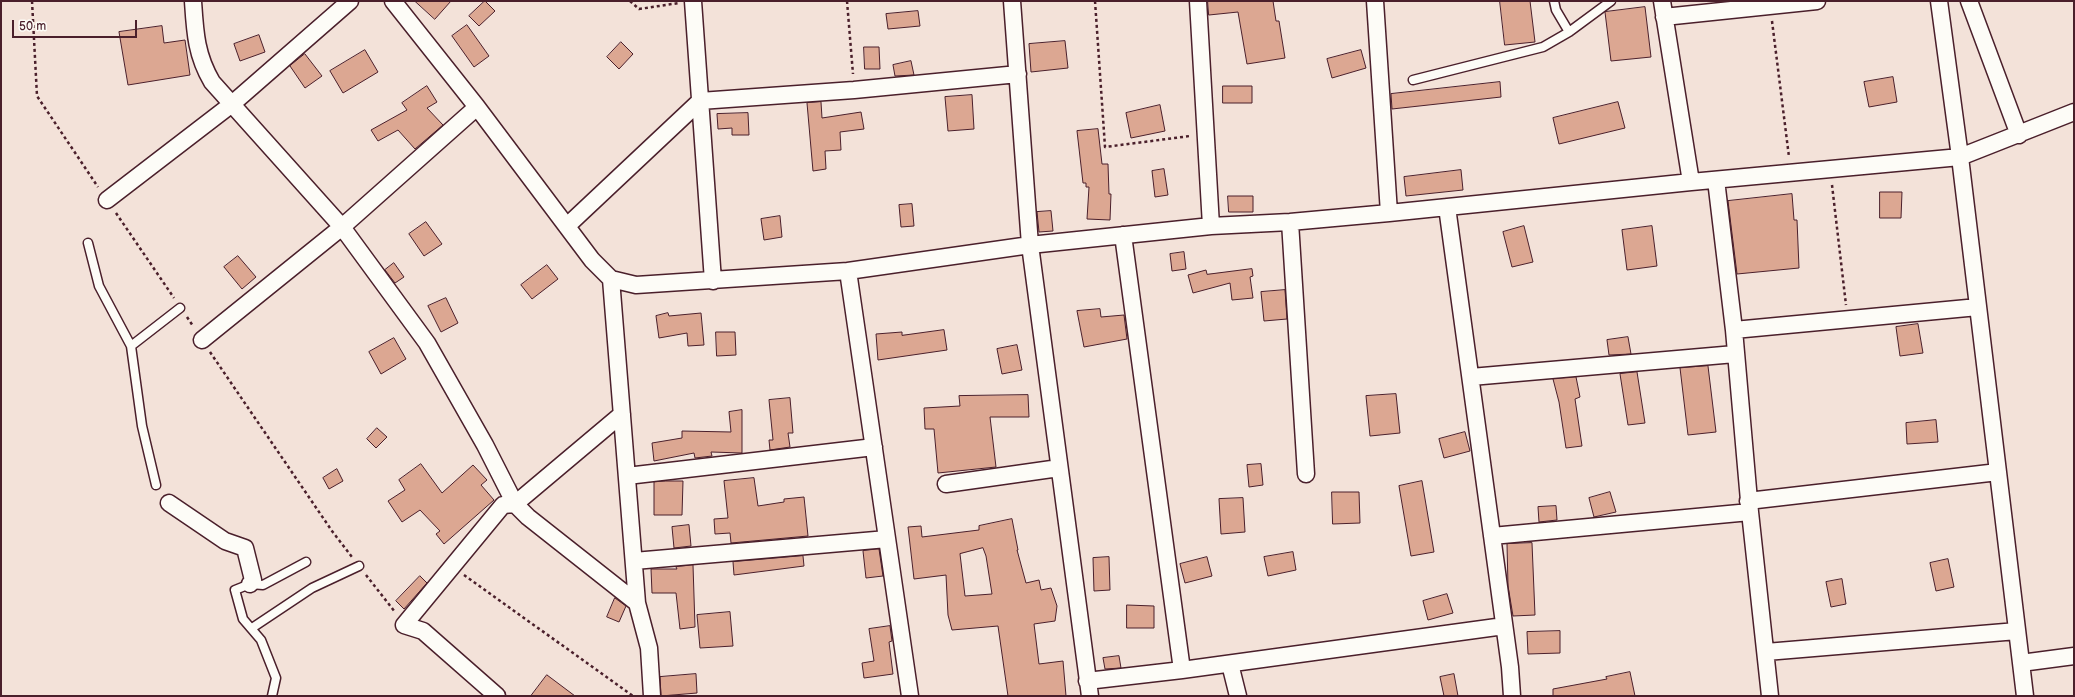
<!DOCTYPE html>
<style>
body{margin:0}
#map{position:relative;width:2075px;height:697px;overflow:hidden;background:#f3e2d9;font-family:"Balsamiq Sans",sans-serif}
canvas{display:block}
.frame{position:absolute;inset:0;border:2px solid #4a1f2b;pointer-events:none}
.scale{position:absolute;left:12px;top:20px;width:125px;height:18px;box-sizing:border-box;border:2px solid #4a1f2b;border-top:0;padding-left:5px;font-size:12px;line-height:14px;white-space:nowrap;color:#4a1f2b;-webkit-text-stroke:3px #fdfcf7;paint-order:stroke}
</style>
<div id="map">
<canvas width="2075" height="697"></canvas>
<div class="frame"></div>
<div class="scale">50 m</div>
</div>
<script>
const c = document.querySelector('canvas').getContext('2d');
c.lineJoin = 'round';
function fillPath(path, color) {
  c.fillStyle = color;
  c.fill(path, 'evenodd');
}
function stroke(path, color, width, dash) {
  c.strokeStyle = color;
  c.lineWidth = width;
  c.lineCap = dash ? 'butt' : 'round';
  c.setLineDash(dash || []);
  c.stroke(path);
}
const building = new Path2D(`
 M415,1H451L435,19Z
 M485,1L495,11L479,26L469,16Z
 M1208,1H1273L1276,21H1279L1285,58L1247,64L1238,12L1209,15Z
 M1500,1H1530L1535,42L1505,45Z
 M1645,7L1651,57L1611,61L1605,12Z
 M918,11L920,26L888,29L886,14Z
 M467,25L489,56L474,67L452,36Z
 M162,26L164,43L185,40L190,75L128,85L119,32Z
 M259,35L265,52L240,61L234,44Z
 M1065,41L1068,68L1031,72L1029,44Z
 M621,42L633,54L619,69L607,57Z
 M864,47H879L880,69H865Z
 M365,50L378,72L343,93L330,71Z
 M1361,50L1366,68L1332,78L1327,59Z
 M305,54L322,76L305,88L290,66Z
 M911,61L914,75L895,76L893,65Z
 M1893,77L1897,102L1869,107L1864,82Z
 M1500,82L1501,97L1392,109L1391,94Z
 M427,86L437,102L427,108L443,125L415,149L398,130L378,141L371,130L407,110L402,103Z
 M1223,86H1252V103H1223Z
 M972,95L974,129L948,131L945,97Z
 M821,102L822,118L861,112L864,129L840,132L841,150L825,151L826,169L813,171L807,103Z
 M1618,102L1625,128L1559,144L1553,118Z
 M1160,105L1165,131L1131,138L1126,113Z
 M748,113L749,135H732V128L718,129L717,114Z
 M1098,129L1102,164H1108L1109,194H1111L1110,220L1087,219L1089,187H1086V183H1083L1077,131Z
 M1164,169L1168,195L1155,197L1152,171Z
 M1461,170L1463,190L1406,196L1404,177Z
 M1880,192H1902L1901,218H1880Z
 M1792,194L1794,220H1797L1799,268L1737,274L1728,201Z
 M1228,196H1253V212H1229Z
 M912,204L914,226L901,227L899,205Z
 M1051,211L1053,231L1039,232L1037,212Z
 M780,216L782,237L764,240L761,219Z
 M426,222L442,244L424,256L409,234Z
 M1524,226L1533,262L1512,267L1503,232Z
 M1652,226L1657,266L1627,270L1622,230Z
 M1184,252L1186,269L1172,271L1170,254Z
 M238,256L256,277L242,289L224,267Z
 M394,263L404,277L395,283L385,270Z
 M547,265L558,279L532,299L521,285Z
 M1252,269L1253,276L1250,277L1253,298L1232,300L1230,283L1193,293L1188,275L1206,270L1207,274Z
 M1285,290L1287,319L1264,321L1261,292Z
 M446,298L458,323L441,332L428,306Z
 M1100,309L1101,317L1124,315L1127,339L1084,347L1077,311Z
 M668,313L669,316L701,313L704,345L688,346L687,333L659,338L656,316Z
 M1918,324L1923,353L1900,356L1896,327Z
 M944,330L947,350L878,360L876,334L902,332V335Z
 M716,332H735L736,355L717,356Z
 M1628,337L1631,354L1609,355L1607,340Z
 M394,338L406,359L381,374L369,352Z
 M1017,345L1022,370L1002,374L997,349Z
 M1708,366L1716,432L1688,435L1680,368Z
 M1637,372L1645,423L1628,425L1620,374Z
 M1576,377L1580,397L1575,399L1582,446L1566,448L1559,402L1553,379Z
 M1396,394L1400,433L1370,436L1366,396Z
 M1028,395L1029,417H990L996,467L938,473L934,429H925L924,408L960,406L959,396Z
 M790,398L793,433H788L790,447L770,450L769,440H773L769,400Z
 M742,410V453L711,452L712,456L695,458L694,453L654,461L652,443L682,438V431L731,432L729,412Z
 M1936,420L1938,442L1907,444L1906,423Z
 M377,428L387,437L376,448L367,439Z
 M1465,432L1470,451L1444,458L1439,439Z
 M421,464L442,493L473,465L487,480L481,485L494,500L444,544L436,534L440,531L420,510L402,522L388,501L405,490L399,480Z
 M1261,464L1263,485L1249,487L1247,465Z
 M337,469L343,481L329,489L323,478Z
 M754,478L758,506L784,502V499L804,497L808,536L731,543L730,533L715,534L714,519L728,518L724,481Z
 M666,481H683L682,515H654V482Z
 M1422,481L1434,552L1411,556L1399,486Z
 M1332,492H1359L1360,523L1333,524Z
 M1610,492L1616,512L1594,517L1589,498Z
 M1243,498L1245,532L1221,534L1219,499Z
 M1556,506L1557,520L1539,522L1538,507Z
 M1012,519L1018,550H1017L1026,583L1039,580L1041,590L1051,588L1057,606L1055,621L1034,624L1039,664L1063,661L1066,696H1008L998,626L952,630L948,615L946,575L914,579L908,527L921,526L922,537L979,530V526ZM983,548L986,556L992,594L965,596L960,554Z
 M689,525L691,546L674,548L672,527Z
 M1532,543L1535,615L1513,616L1508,586L1507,544Z
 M879,549L883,576L866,578L863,551Z
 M1293,552L1296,570L1268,576L1264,557Z
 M803,556L804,566L734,575L733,562Z
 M1109,557L1110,590L1094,591L1093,558Z
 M1207,557L1212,576L1185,583L1180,564Z
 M1948,559L1954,587L1936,591L1930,563Z
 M693,565L695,627L680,629L676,593H652L651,569H677L676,567Z
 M420,576L427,583L404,609L396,601Z
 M1842,579L1846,604L1831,607L1826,582Z
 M1447,594L1453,613L1428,620L1423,601Z
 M615,598L626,606L619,622L607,617Z
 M1127,605L1154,606V628H1127Z
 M730,612L733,646L700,648L697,615Z
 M890,626L892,641L889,642L893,674L864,678L862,663L874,661L869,629Z
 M1560,631V653L1528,654L1527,632Z
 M1119,656L1121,668L1105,669L1103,658Z
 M1630,672L1635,696H1553V689L1607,679L1606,677Z
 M696,674L697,693L661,696L660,677Z
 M1454,674L1458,696H1444L1440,677Z
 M547,675L575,696H531Z`);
fillPath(building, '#dca792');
stroke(building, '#4a1f2b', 1);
const service = new Path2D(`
 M1554,1L1556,10L1569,32
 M1413,80L1543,47L1569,32L1611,1
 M88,243L99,286L131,346
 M156,485L142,426L131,346L180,308
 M252,628L312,588L359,566
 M272,696L276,678L261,640L243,619L235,590L250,584L263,585L306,562`);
const minor = new Path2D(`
 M193,1C195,32 196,55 212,82L342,227L427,343L485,445L515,504L528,517L637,603
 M393,1L477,107L592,260L611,279L636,285L848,271L1030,245L1211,226L1290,222L1389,213L1691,182L1960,157L2074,112
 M693,1L713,281
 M1012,1L1030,245L1090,696
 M1198,1L1211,226
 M1375,1L1389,213
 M1662,1L1691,182
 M1939,1L1960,157L2025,696
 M1969,1L2019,135
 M1664,17L1817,1
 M1716,180L1734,330L1750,512L1770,696
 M107,200L232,104L350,1
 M1447,207L1510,667L1512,696
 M1290,222L1306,474
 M567,226L700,101L854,90L1018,74
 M1123,235L1182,670
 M848,271L910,696
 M611,279L637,603L649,648L652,696
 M1734,330L1978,307
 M202,340L342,227L477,107
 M1471,377L1735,354
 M627,476L874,447
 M946,484L1059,468
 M1748,501L1998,472
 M169,503L225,541L245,548L253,580L250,584
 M1492,536L1750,512
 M634,561L887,539
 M1766,652L2017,631
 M2021,663L2074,656
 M1230,664L1238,696
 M1087,681L1182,670L1504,626
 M497,696L423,631L404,625L503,505L515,504L622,414`);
stroke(service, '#4a1f2b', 11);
stroke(minor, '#4a1f2b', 19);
stroke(new Path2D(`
 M32,1L37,96L98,187
 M630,1L639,9L679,3
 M847,1L853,74
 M1095,1L1105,147L1190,136
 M1772,21L1789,157
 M1832,185L1846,305
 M116,213L174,298
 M187,317L193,326
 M210,352L332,531L352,557
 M366,575L395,612
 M464,575L633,696`), '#4a1f2b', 2.5, [3, 3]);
stroke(service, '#fdfcf7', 8);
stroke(minor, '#fdfcf7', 16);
</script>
